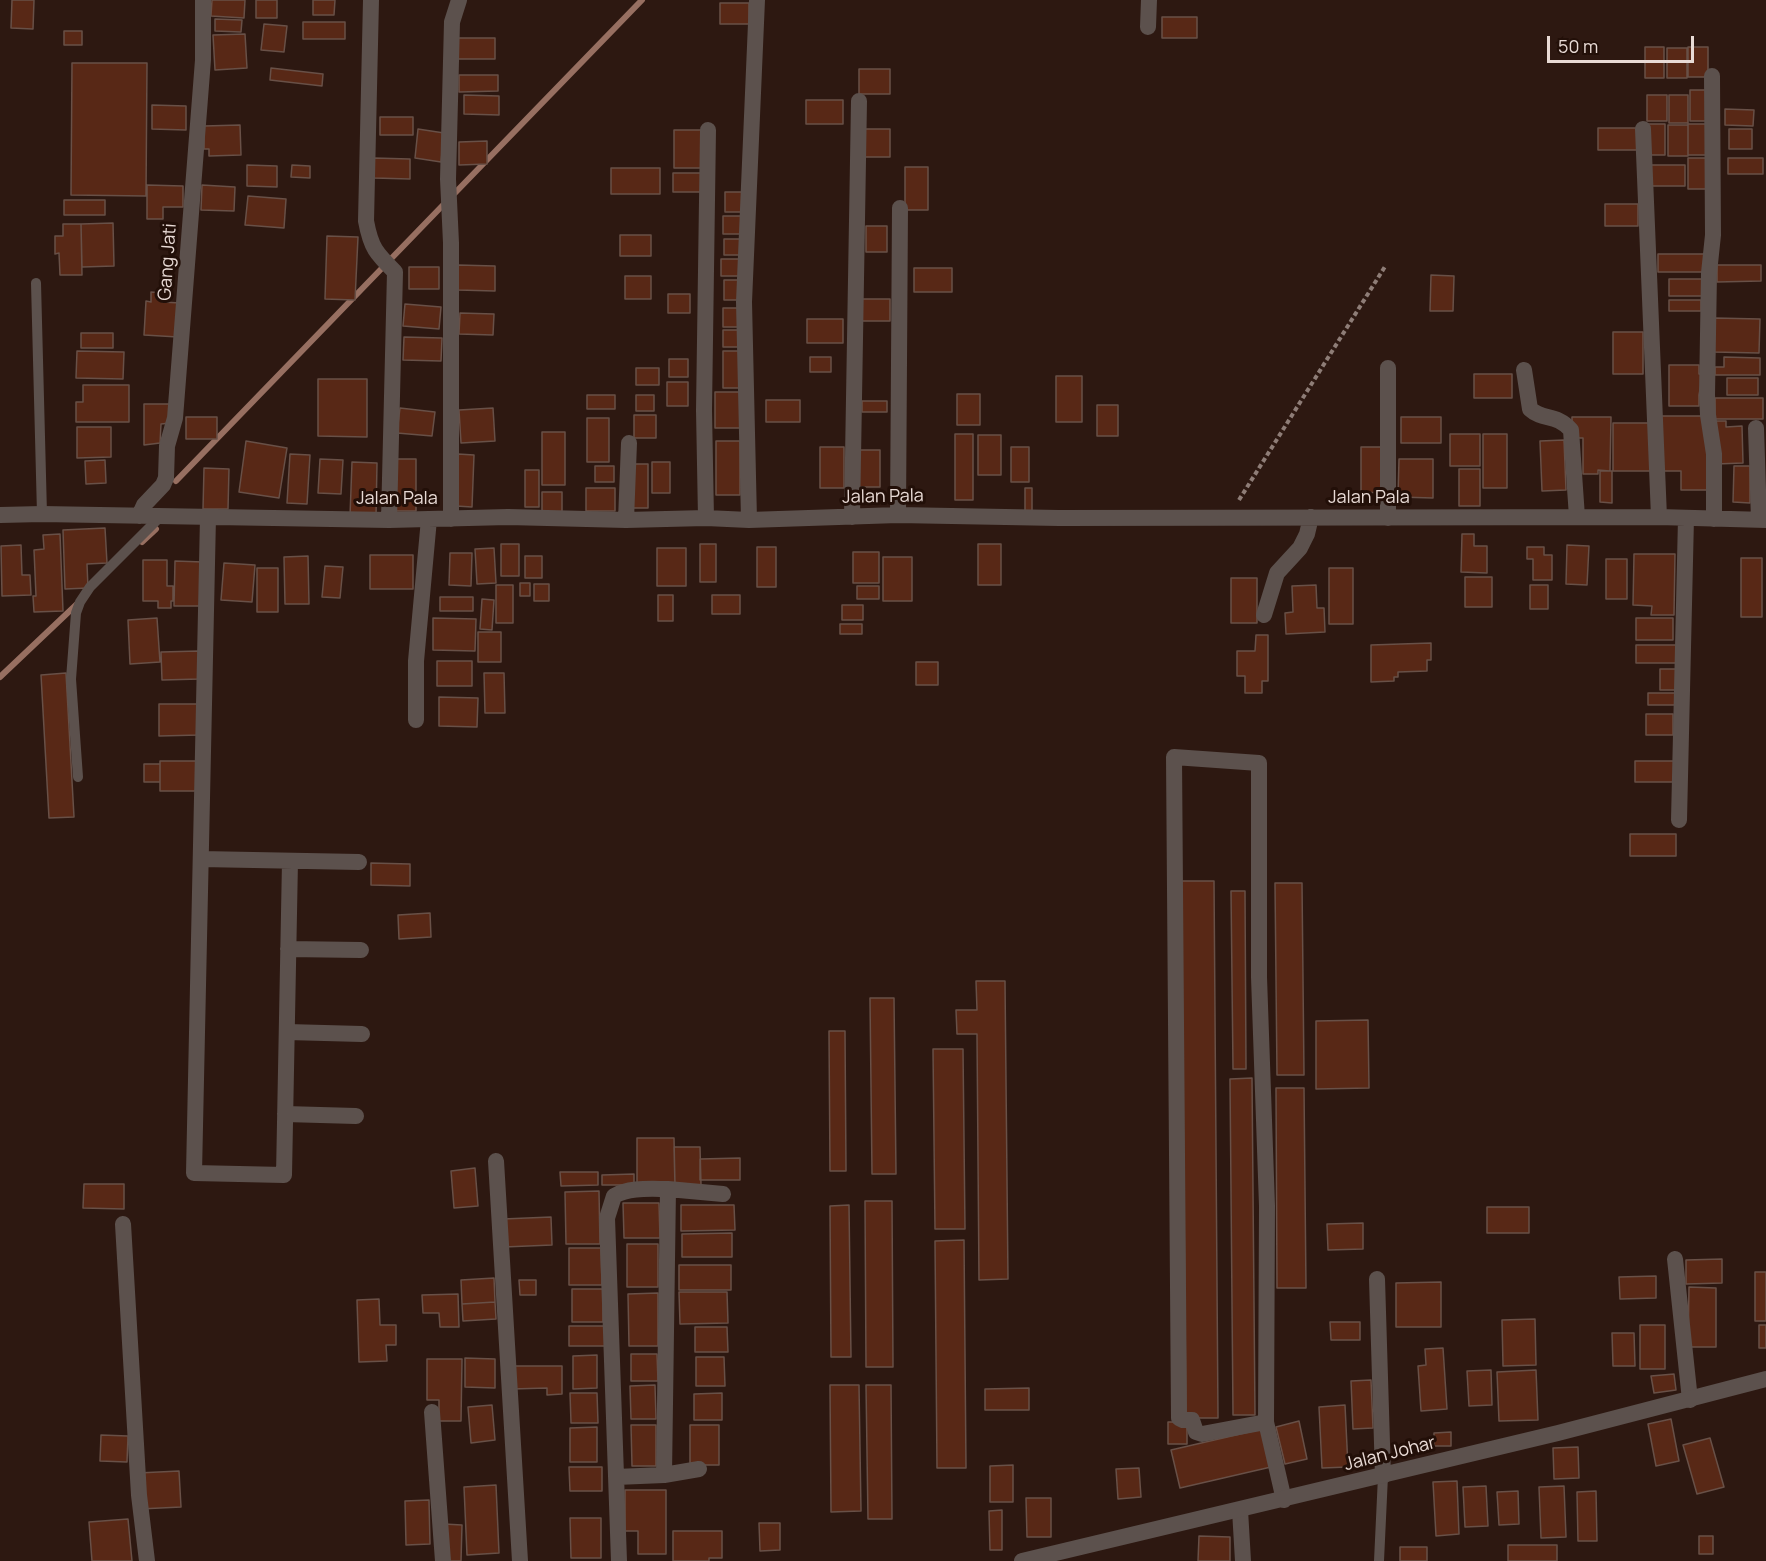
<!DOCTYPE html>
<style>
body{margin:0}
#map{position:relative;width:1766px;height:1561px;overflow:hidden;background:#2d1811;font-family:Manrope,sans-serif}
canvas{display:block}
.scale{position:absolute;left:1547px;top:36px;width:147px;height:27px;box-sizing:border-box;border:3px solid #e8dad5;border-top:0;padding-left:8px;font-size:18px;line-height:21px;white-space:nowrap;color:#e8dad5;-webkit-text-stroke:4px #220f08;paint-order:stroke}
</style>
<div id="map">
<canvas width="1766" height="1561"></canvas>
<div class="scale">50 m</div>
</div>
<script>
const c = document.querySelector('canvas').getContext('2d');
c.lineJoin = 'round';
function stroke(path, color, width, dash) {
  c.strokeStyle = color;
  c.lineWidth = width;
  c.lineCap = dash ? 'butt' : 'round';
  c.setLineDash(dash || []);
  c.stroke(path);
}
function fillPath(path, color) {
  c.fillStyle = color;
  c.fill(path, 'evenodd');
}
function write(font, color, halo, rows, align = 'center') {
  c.font = font + ' Manrope,sans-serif';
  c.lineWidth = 6;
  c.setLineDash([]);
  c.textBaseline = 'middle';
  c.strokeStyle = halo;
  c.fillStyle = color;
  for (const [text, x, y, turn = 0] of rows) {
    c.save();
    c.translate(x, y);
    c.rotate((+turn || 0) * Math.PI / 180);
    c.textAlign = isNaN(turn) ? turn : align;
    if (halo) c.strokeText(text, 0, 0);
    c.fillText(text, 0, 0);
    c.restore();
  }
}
stroke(new Path2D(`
 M452,196L642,0
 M176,481L445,203
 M142,542L156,529
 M0,677L77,604`), '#976f61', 6);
const building = new Path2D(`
 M12,0H34L33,29L11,28Z
 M212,0H245L244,18L211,16Z
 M256,0H277V18H256Z
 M313,0H335L334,15H313Z
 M720,3H749V24H720Z
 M1162,17H1197V38H1162Z
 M215,19L242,20L241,32L215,31Z
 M303,22H345V39H303Z
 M264,24L287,26L284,52L261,50Z
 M64,31H82V45H64Z
 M245,34L247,68L215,70L213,35Z
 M458,38H495V59H458Z
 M1645,47H1664V78H1645Z
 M1688,47H1708V77H1688Z
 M1667,48H1687V78H1667Z
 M72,63H147L146,196L71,195Z
 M271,68L323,74L322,86L270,80Z
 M859,69H890V94H859Z
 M459,75H498V91L459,92Z
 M1690,90H1710V121H1690Z
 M464,95L499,96V115L464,114Z
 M1647,95H1667V121H1647Z
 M1669,95H1688V123H1669Z
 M806,100H843V124H806Z
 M152,105L186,106V130L152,129Z
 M1725,109L1754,110L1753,126L1725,125Z
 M380,117H413V135H380Z
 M1645,124H1665V155H1645Z
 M1688,124H1708V155H1688Z
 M240,125L241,155L209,156V149H204V126Z
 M1668,125H1688V156H1668Z
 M1598,128H1637V150H1598Z
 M418,129L444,133L441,162L415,158Z
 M864,129H890V157H864Z
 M1729,129H1752V149H1729Z
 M674,130H704V168H674Z
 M487,141V164L459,165V142Z
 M374,158L410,159V179L374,178Z
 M1688,158H1708V189H1688Z
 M1728,158H1763V174H1728Z
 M247,165L277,166V187L247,186Z
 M292,165L310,166V178L291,177Z
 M1647,165H1685V186H1647Z
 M905,167H928V210H905Z
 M611,168H660V194H611Z
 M673,173H702V192H673Z
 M147,185L183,186V207H163V219H147Z
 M202,185L235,187L234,211L201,210Z
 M725,192H744V212H725Z
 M248,196L286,199L284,228L245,225Z
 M64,200H105V215H64Z
 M1605,204H1638V226H1605Z
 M723,216H743V234H723Z
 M113,223L114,266L82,267L81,224Z
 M63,224H81L82,275H60L59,253L55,254V236H63Z
 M866,226H887V252H866Z
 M620,235H651V256H620Z
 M327,236L358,237L355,300L325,299Z
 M724,239H743V255H724Z
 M1658,254H1706V272H1658Z
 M721,259H742V276H721Z
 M458,265L495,266V291L458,290Z
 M1717,265H1761V281L1717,282Z
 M409,267H439V289H409Z
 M914,268H952V292H914Z
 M1431,275L1454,276L1453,311H1430Z
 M625,276H651V299H625Z
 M1669,279H1704V296H1669Z
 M724,280H740V300H724Z
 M151,292L163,293L162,302L180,303L178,337L144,335L146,301L151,302Z
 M668,294H690V313H668Z
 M860,299H890V321H860Z
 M1669,300H1701V311H1669Z
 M405,304L441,307L439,329L403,326Z
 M723,308H741V327H723Z
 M460,313L494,314L493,335L459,334Z
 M1715,318L1760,319L1759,353L1714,352Z
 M807,319H843V343H807Z
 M723,330H741V347H723Z
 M1613,332H1643V374H1613Z
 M81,333H113V348H81Z
 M404,337L442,338L441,361L403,360Z
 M77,351L124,352L123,379L76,378Z
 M723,351H743V388H723Z
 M810,357H831V372H810Z
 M1724,357L1760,358V375H1715V367H1724Z
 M669,359H688V377H669Z
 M1669,365H1699V374H1703L1699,395V406H1669Z
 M636,368H659V385H636Z
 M1474,374H1512V398H1474Z
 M1056,376H1082V422H1056Z
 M1727,378H1758V395H1727Z
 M318,379H367V437L318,436Z
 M667,382H688V406H667Z
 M83,385H129V422H76V402H83Z
 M715,392H742V428H715Z
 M957,394H980V425H957Z
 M587,395H615V409H587Z
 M636,395H654V411H636Z
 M1715,398H1763V419H1715Z
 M766,400H800V422H766Z
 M862,401H887V412H862Z
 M144,404H172L170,423L161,424L160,443L144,445Z
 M1097,405H1118V436H1097Z
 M400,408L435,412L432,436L397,433Z
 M493,408L495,441L461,443L459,410Z
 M634,415H656V438H634Z
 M1659,416H1706L1712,490H1681V471H1659Z
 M186,417H217V439H186Z
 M1401,417H1441V443H1401Z
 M1572,417H1611L1610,471L1598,470V474H1583V438H1572Z
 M587,418H609V462H587Z
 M1714,421H1726V427L1742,426L1743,463L1716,464Z
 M1613,423H1653V471H1613Z
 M77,427H111V457L77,458Z
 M542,432H565V485H542Z
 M955,434H973V500H955Z
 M1450,434H1480V466H1450Z
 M1483,434H1507V488H1483Z
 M978,435H1001V475H978Z
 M1564,440L1566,490L1542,491L1540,441Z
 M246,441L287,448L279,498L239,492Z
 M716,441H740V495H716Z
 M820,447H844V488H820Z
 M1011,447H1029V482H1011Z
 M1361,447H1384L1385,492L1361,493Z
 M859,450H880V487H859Z
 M290,454L310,455L307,504L287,503Z
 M458,454L474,455L472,507L456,506Z
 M320,459L343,460L341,494L318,493Z
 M393,459H416V511H393Z
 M1399,459H1433V498L1398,497Z
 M105,460L106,483L86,484L85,461Z
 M352,462L377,463L376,517L350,516Z
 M652,462H670V493H652Z
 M630,464H648V508H630Z
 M595,466H614V482H595Z
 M1734,466H1750V503L1733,502Z
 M204,468L229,469L228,509H203Z
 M1459,469H1480V506H1459Z
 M525,470H539V507H525Z
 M1600,471H1612V503L1600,502Z
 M586,488H615V511H586Z
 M1025,488H1032V512H1025Z
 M542,492H562V512H542Z
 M105,528L107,563L87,564L88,588L65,589L63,530Z
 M60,534L63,611L34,612L33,596H36L34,550L44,549L43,535Z
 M1462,534H1474V546H1487V573L1461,572Z
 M501,544H519V576H501Z
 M700,544H716V582H700Z
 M978,544H1001V585H978Z
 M21,545L22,575H30L31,595L2,596L1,546Z
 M1567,545L1589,546L1587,585L1566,584Z
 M757,547H776V587H757Z
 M1527,547H1544V555H1552V580H1533V559H1527Z
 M494,548L496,583L477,584L475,549Z
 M657,548H686V586H657Z
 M853,552H879V583H853Z
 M450,553H472L471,586L449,585Z
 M1634,554H1675L1674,615H1651L1652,606L1633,605Z
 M370,555H413V589H370Z
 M308,556L309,604H285L284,557Z
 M525,556H542V578H525Z
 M883,557H912V601H883Z
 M1741,558H1762V617H1741Z
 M1606,559H1627V599H1606Z
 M143,560H167V586H173V601H171V608H158V601H143Z
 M175,561L203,562L201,606H174Z
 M224,563L255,565L252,602L221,600Z
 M325,566L343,567L340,598L322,597Z
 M257,568H278V612H257Z
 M1329,568H1353V624H1329Z
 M1465,577H1492V607H1465Z
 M1231,578H1257V623H1231Z
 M520,583H530V596H520Z
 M534,584H549V601H534Z
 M496,585H513V623H496Z
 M1316,585L1317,608H1324L1325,632L1286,634L1285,613L1293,612L1292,586Z
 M1530,585H1548V609H1530Z
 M857,586H879V599H857Z
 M658,595H673V621H658Z
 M712,595H740V614H712Z
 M440,597H473V611H440Z
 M482,599L494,600L492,630L480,629Z
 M842,605H863V620H842Z
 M157,618L160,662L130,664L128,620Z
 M433,618L476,619L475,651L433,650Z
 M1636,618H1673V640H1636Z
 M840,624H862V634H840Z
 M478,632H501V662H478Z
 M1256,635H1268V681H1262V693H1245V676H1237V651H1255Z
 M1431,643V660H1427V671L1398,672V677H1394V681L1371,682V645Z
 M1636,645H1676V663H1636Z
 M199,651L200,679L162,680L161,652Z
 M437,661H472V686H437Z
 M916,662H938V685H916Z
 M1660,669H1681V690H1660Z
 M66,673L74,817L49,818L41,675Z
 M484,673H504L505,713H485Z
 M1648,693H1676V705H1648Z
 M439,697L478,698L477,727L439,726Z
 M159,704H199V735L159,736Z
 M1646,714H1673V735H1646Z
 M160,761H198V791H160Z
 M1635,761H1675V782H1635Z
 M144,764H160V782H144Z
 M1630,834H1676V856H1630Z
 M371,863L410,864V886L371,885Z
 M1181,881H1214L1218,1418H1186Z
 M1275,883H1302L1304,1075H1277Z
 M1231,891H1245L1246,1069H1233Z
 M430,913L431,937L399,939L398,915Z
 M976,981H1005L1008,1279L979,1280L977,1034H957L956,1010H977Z
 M870,998H894L896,1174H872Z
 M1368,1020L1369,1088L1316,1089V1021Z
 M829,1031H845L846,1171H830Z
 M933,1049H963L965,1229H935Z
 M1252,1078L1255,1415H1233L1230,1079Z
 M1276,1088H1304L1306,1288H1277Z
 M637,1138H674L675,1186H637Z
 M674,1147H700L701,1185L675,1186Z
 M740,1158V1180H700V1159Z
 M475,1168L478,1206L454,1208L451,1171Z
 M560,1172H598V1185L561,1186Z
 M634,1174V1185H602V1175Z
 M84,1184H124V1209L83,1208Z
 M599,1191L600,1244H566L565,1192Z
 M865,1201H892L893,1367H866Z
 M623,1203H659L660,1238H624Z
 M681,1205H734L735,1230L681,1231Z
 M849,1205L851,1357H831L830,1206Z
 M1487,1207H1529V1233H1487Z
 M551,1217L552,1245L504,1247L503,1219Z
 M1363,1223V1249L1328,1250L1327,1224Z
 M732,1233V1257H682V1234Z
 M964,1240L966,1468H937L935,1241Z
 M627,1244H658V1287H627Z
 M569,1248H601L602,1285H569Z
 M1722,1259V1283L1686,1284V1260Z
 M679,1265H731V1290H679Z
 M1755,1272H1766V1321H1755Z
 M1656,1276V1298L1620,1299L1619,1277Z
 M494,1278L495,1302L462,1304L461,1280Z
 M519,1280H536V1295H520Z
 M1441,1282V1327H1396V1283Z
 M1689,1287L1716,1288V1347H1688Z
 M572,1289H603V1322H572Z
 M679,1292H727L728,1323L680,1324Z
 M658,1293V1346H629L628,1294Z
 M458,1294L459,1327H440L439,1313H423L422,1295Z
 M379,1299L380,1325H396V1345H386L387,1361L359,1362L357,1300Z
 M495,1302L496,1319L463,1321L462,1304Z
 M1535,1319L1536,1365L1503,1366L1502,1320Z
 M1330,1322H1360V1340H1331Z
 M1640,1325H1665V1369H1640Z
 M1759,1325H1766V1348H1759Z
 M569,1326H605V1346H569Z
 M695,1327H727L728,1352H695Z
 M1612,1333H1634L1635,1366H1613Z
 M1443,1348L1447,1409L1421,1411L1418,1366L1426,1365L1425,1349Z
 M631,1354H657L658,1381H631Z
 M597,1355V1388L573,1389V1356Z
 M696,1357H724L725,1386H696Z
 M465,1358L495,1359V1388L465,1387Z
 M427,1359H462L461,1421H439V1400H427Z
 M512,1366H562V1394L547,1395V1388L512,1389Z
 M1491,1370L1492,1405L1469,1406L1467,1371Z
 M1536,1370L1538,1420L1499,1421L1497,1372Z
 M1674,1374L1676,1390L1654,1393L1651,1376Z
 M1371,1380L1373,1428L1353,1429L1351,1381Z
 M655,1385L656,1419H631L630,1386Z
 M830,1385H859L861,1511L831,1512Z
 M866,1385H891L892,1519H868Z
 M1029,1388V1410H985V1389Z
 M570,1393H597L598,1423H571Z
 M722,1393V1420H694V1394Z
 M492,1405L495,1440L471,1443L468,1407Z
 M1345,1405L1348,1467L1322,1468L1319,1407Z
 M1671,1419L1679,1461L1656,1466L1648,1424Z
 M1299,1421L1307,1459L1285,1464L1276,1427Z
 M1168,1422H1187V1444H1168Z
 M631,1425H656V1466H632Z
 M690,1425H719V1465H690Z
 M597,1427V1462H570V1428Z
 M1262,1429L1271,1467L1180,1488L1171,1450Z
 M1451,1432V1446H1434V1433Z
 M101,1435L128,1436L127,1462L100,1461Z
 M1710,1438L1724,1487L1697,1494L1683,1445Z
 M1578,1447L1579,1478L1554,1479L1553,1448Z
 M1013,1465V1502H990V1466Z
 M569,1467H602V1491H570Z
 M1139,1468L1141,1497L1118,1499L1116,1469Z
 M179,1471L181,1507L140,1509L138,1473Z
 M1457,1481L1459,1534L1436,1536L1433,1482Z
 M496,1485L499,1553L467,1555L464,1487Z
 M1486,1486L1488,1526L1465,1527L1463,1487Z
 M1564,1486L1566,1537L1541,1538L1539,1487Z
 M625,1490H666V1554H638V1531H625Z
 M1518,1491L1519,1524L1499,1525L1497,1492Z
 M1596,1491L1597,1541H1578L1577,1492Z
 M1026,1498H1051V1537H1027Z
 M429,1500L430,1544L406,1545L405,1501Z
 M1002,1510V1550H990L989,1511Z
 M570,1518H601V1558H571Z
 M128,1519L132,1561H92L89,1522Z
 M759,1523H780V1550L760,1551Z
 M444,1524L462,1525L461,1561H444Z
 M673,1531H722V1558H709V1561H673Z
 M1199,1536L1230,1537V1561H1198Z
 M1699,1536H1713V1554H1699Z
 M1508,1545H1557V1561H1508Z
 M1400,1547H1427V1561H1400Z`);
fillPath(building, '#582816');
stroke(building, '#685047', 1.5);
stroke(new Path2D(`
 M1239,500L1386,265`), '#8e7d77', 4, [4.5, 3]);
stroke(new Path2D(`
 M36,283L42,514
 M78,777L71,679L76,613L80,602L90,587L161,516
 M1379,1561L1383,1476`), '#5c514d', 10);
stroke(new Path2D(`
 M371,0L366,221C371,248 376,253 395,272L389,520
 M1148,27L1149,0
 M1712,76L1713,235L1709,273L1707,395L1708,415L1714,454V519
 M1643,129L1659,517
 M1388,368V518
 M1524,370L1530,409C1543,421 1556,413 1571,430L1577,517
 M1756,428L1759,520
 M0,515L42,514L389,520L508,517L626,520L706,518L749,520L898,515L1059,518L1659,517L1766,520
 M898,515L900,208
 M139,516L144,505L163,485L166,478L167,446L175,418L203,60V0
 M208,517L194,1173L284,1175L290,861
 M852,517L859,101
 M706,518L704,410L708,130
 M451,519V243L448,179L452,22L459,0
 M626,520L629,443
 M749,520L744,302L757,0
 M1264,615L1277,573L1300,548L1307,534L1311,517
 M416,720V661L429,519
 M1679,820L1686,518
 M201,859L359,862
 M288,949L361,950
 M287,1032L362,1034
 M285,1114L356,1116
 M496,1161L520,1561
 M668,1189L723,1194
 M123,1224L139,1495L147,1561
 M1675,1259L1690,1400
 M1377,1279L1383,1476
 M432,1412L443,1561
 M1266,1422L1202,1434L1196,1432L1192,1420H1183L1179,1418L1174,757L1259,763V977L1267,1206L1266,1422L1284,1500
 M616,1477L664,1475L699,1469
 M1240,1510L1243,1561
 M619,1561L607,1218L614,1196C629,1187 651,1189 668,1189L664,1475`), '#5c514d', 16);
stroke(new Path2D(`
 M1022,1561L1558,1433L1766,1379`), '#5c514d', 16);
write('18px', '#e8dad5', '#220f08', [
 ["Gang Jati",168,262,-86],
 ["Jalan Pala",883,497,-1],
 ["Jalan Pala",1369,498],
 ["Jalan Pala",397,499],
 ["Jalan Johar",1390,1454,-14]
]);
</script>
